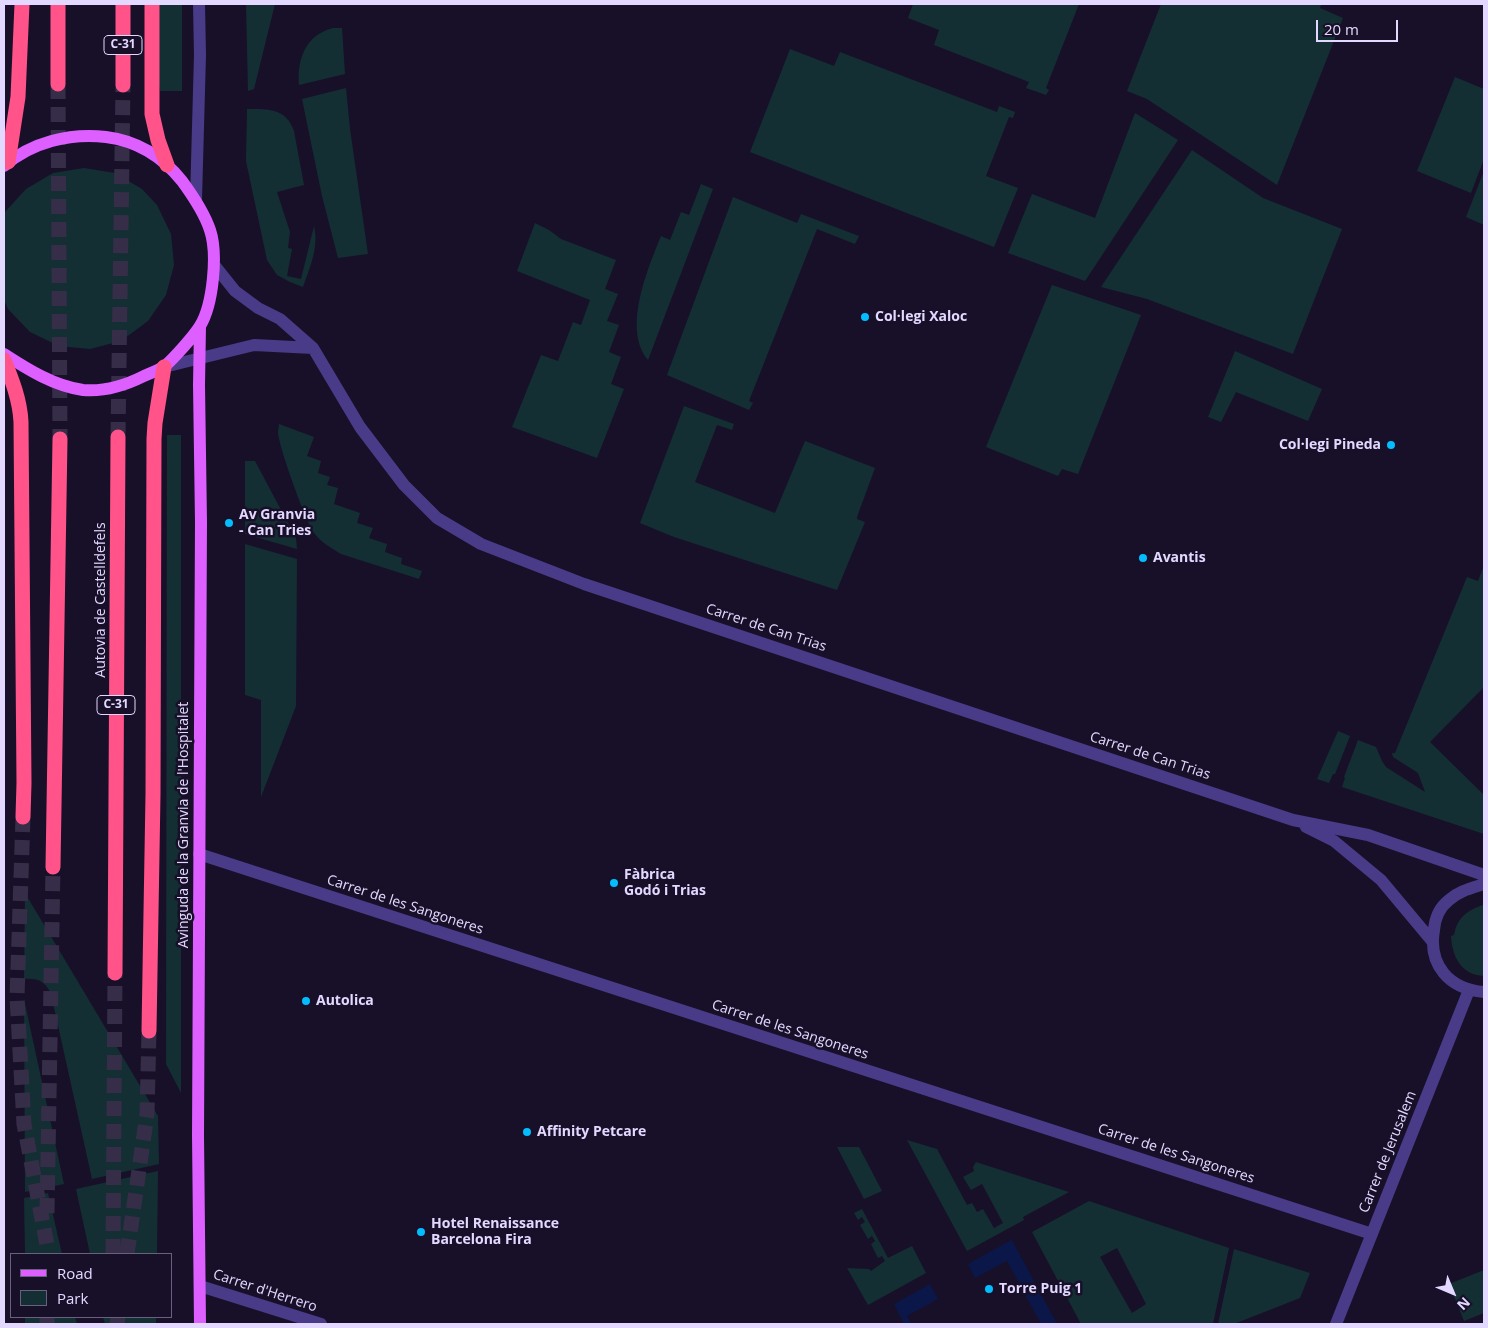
<!DOCTYPE html>
<meta charset="utf-8">
<style>
body{margin:0}
#map{position:relative;width:1488px;height:1328px;overflow:hidden;background:#181029;font-family:"Open Sans",sans-serif}
canvas{display:block}
.frame{position:absolute;inset:0;border:5px solid #e3d8ff;pointer-events:none}
.legend{position:absolute;left:10px;top:1253px;width:162px;height:65px;box-sizing:border-box;background:#181029;border:1px solid #69607f;margin:0;padding:6px 9px;list-style:none;font-size:15px;color:#e3d8ff}
.legend li{display:flex;align-items:center;gap:10px;height:25px}
.legend b{width:25px;border:1px solid #69607f}
.north{position:absolute;left:1428px;top:1268px;width:50px;height:50px;-webkit-text-stroke:4px #181029;paint-order:stroke;rotate:135deg;font-size:14px;font-weight:700;line-height:20px;text-align:center;color:#e3d8ff}
.north::after{content:'';display:block;margin:auto;width:18px;height:22px;background:#e3d8ff;clip-path:polygon(50% 0,100% 100%,50% 72%,0 100%)}
.scale{position:absolute;left:1316px;top:20px;width:82px;height:22px;box-sizing:border-box;border:2px solid #e3d8ff;border-top:0;padding-left:6px;font-size:15px;line-height:18px;white-space:nowrap;color:#e3d8ff;-webkit-text-stroke:4px #181029;paint-order:stroke}
</style>
<div id="map">
<canvas width="1488" height="1328"></canvas>
<div class="frame"></div>
<ul class="legend">
<li><b style="height:6px;background:#dd5fff"></b>Road</li>
<li><b style="height:14px;background:#132f33"></b>Park</li>
</ul>
<div class="north">N</div>
<div class="scale">20 m</div>
</div>
<script>
const c = document.querySelector('canvas').getContext('2d');
c.lineJoin = 'round';
function fillPath(path, color) {
  c.fillStyle = color;
  c.fill(path, 'evenodd');
}
function stroke(path, color, width, dash) {
  c.strokeStyle = color;
  c.lineWidth = width;
  c.lineCap = dash ? 'butt' : 'round';
  c.setLineDash(dash || []);
  c.stroke(path);
}
function write(font, color, halo, rows, align = 'center') {
  c.font = font + ' "Open Sans",sans-serif';
  c.lineWidth = 5;
  c.setLineDash([]);
  c.textBaseline = 'middle';
  c.strokeStyle = halo;
  c.fillStyle = color;
  for (const [text, x, y, turn = 0] of rows) {
    c.save();
    c.translate(x, y);
    c.rotate((+turn || 0) * Math.PI / 180);
    c.textAlign = isNaN(turn) ? turn : align;
    if (halo) c.strokeText(text, 0, 0);
    c.fillText(text, 0, 0);
    c.restore();
  }
}
fillPath(new Path2D(`
 M159,4H182V91H160L156,67Z
 M246,4H275L254,89L248,91Z
 M913,4H1079L1046,88L1049,90L1046,95L1026,88L1029,82L934,45L939,30L908,18Z
 M1161,4H1321L1320,8L1343,18L1277,185L1147,99L1127,91Z
 M333,28H342L345,74L299,85C297,60 305,35 333,28Z
 M790,49L834,66L840,52L997,112L999,106L1015,112L1013,118L1009,117L986,176L1018,188L994,247L750,152Z
 M1455,77L1484,89V159L1471,193L1417,171Z
 M346,88L350,129L368,254L338,258L322,196L302,99Z
 M247,109C268,109 286,108 294,131L304,185L277,192L290,232L288,248L292,249L287,276L301,279L314,226C319,247 310,267 303,287L290,282L277,275L267,260L246,161Z
 M1135,113L1178,140L1085,281L1008,253L1032,194L1095,218Z
 M1192,150L1263,198L1342,229L1293,354L1147,299L1101,287Z
 M84,168L115,173L142,189L157,205L171,234L174,265L166,295L148,321L121,341L90,349L59,346L30,332L8,309L4,300L5,212L26,189L53,173Z
 M1484,171V225L1466,217Z
 M701,184L713,189L648,360C622,329 648,268 661,236L670,240L681,212L689,215Z
 M733,197L797,223L801,214L859,236L855,244L817,229L749,401L753,403L749,410L667,375Z
 M535,223L549,230L561,239L616,260L605,289L618,294L607,321L619,325L609,352L621,357L611,384L624,389L597,458L512,427L541,355L558,361L573,322L581,325L590,300L517,271Z
 M1052,285L1141,315L1078,474L1062,469L1058,476L986,447Z
 M1235,351L1322,389L1308,421L1236,392L1221,422L1208,417Z
 M684,406L734,424L732,430L717,425L695,482L775,513L805,441L875,468L857,517V519L865,522L837,590L674,537L640,523Z
 M279,424L314,437L307,456L321,461L318,473L330,477L327,485L338,488L334,504L360,513L357,523L373,528L369,538L387,544L385,552L402,558L401,564L422,571L419,579L341,554C331,548 322,543 314,533C306,522 278,445 278,432C278,429 279,427 279,424Z
 M167,435H181V1093L166,1064Z
 M245,461H255L296,538L297,549L245,534Z
 M245,544L297,559L296,706L261,797V700L245,695Z
 M1483,568L1484,569V687L1430,742L1484,795V834L1342,787L1345,778L1344,777L1358,740L1376,747L1382,761L1386,767L1425,792L1418,773L1393,757L1392,753H1395L1467,577L1478,581Z
 M1338,731L1350,736L1335,774H1333L1329,783L1317,779Z
 M25,893L158,1116L159,1164L92,1179L51,994C45,981 38,978 24,979Z
 M1483,905L1484,907V976C1461,975 1452,956 1451,936L1454,935C1457,918 1467,910 1483,905Z
 M24,999L64,1184L25,1192Z
 M907,1140L937,1149L967,1205L972,1203L977,1212L983,1209L994,1228L1003,1223L982,1184L971,1190L963,1177L974,1171L973,1167L976,1162L1069,1192L1023,1217L1024,1220L967,1251Z
 M837,1147H859L882,1191L864,1199Z
 M158,1171L157,1254H90L76,1189Z
 M48,1193L62,1254H25L24,1198Z
 M1089,1201L1229,1248L1213,1324H1081L1032,1232ZM1117,1248L1146,1304L1132,1313L1100,1257Z
 M862,1209L888,1258L912,1246L926,1273L868,1305L847,1268L869,1269L871,1271L885,1261L882,1256L878,1258L871,1244L875,1241L872,1236L868,1239L860,1225L865,1222L862,1217L858,1220L854,1213Z
 M1234,1249L1310,1273L1300,1298L1234,1324H1218Z
 M1484,1270V1313L1464,1321L1449,1284Z
 M25,1317H75L77,1324H25Z
 M103,1317H156V1324H105Z`), '#132f33');
fillPath(new Path2D(`
 M1011,1240H1012L1057,1324H1041L1007,1261L975,1278L968,1264Z
 M930,1284L938,1299L907,1316L911,1324H904L894,1304Z`), '#0a1748');
stroke(new Path2D(`
 M58,84L60,439
 M118,437L123,85
 M23,817L17,997L24,1124L47,1245
 M47,1213L53,867
 M113,1254L115,973
 M127,1254L147,1114L149,1031
 M47,1317V1324
 M117,1324L118,1317`), '#362e49', 15, [15, 8]);
stroke(new Path2D(`
 M196,199L200,55L199,4
 M215,266L235,291L258,308L280,319L313,348L360,427L404,485L437,518L481,544L584,584L1293,820L1368,835L1484,875
 M164,367L254,345L313,348
 M1306,827L1334,841L1381,880L1432,941
 M199,854L1372,1234
 M1484,884C1472,888 1459,891 1449,900C1440,907 1435,918 1434,930C1428,965 1449,989 1484,992
 M200,1286L321,1324
 M1336,1324L1469,990`), '#4a3b89', 12);
stroke(new Path2D(`
 M4,166C32,142 69,133 106,137C138,141 162,156 182,181C193,196 204,212 210,230C218,254 213,305 200,326C194,336 174,358 165,366C159,370 151,373 144,376C126,385 104,392 83,390C54,386 27,369 4,354
 M200,1324L198,1135L201,522L199,385L200,326`), '#dd5fff', 12);
stroke(new Path2D(`
 M58,4V84
 M152,4V114L158,140L167,165
 M123,85V4
 M8,162L18,97L22,4
 M4,360C12,380 20,400 21,422L24,783L23,817
 M53,867L60,439
 M115,973L118,437
 M149,1031L153,794L154,439L155,423L164,367`), '#ff538a', 15);
for (const [x, y, r, color] of [
 [865,317,5,"#04bdff"],
 [1391,445,5,"#04bdff"],
 [229,523,5,"#04bdff"],
 [1143,558,5,"#04bdff"],
 [614,883,5,"#04bdff"],
 [306,1001,5,"#04bdff"],
 [527,1132,5,"#04bdff"],
 [421,1232,5,"#04bdff"],
 [989,1289,5,"#04bdff"]
]) {
  const dot = new Path2D();
  dot.arc(x, y, r, 0, 2 * Math.PI);
  c.fillStyle = color;
  c.fill(dot);
  stroke(dot, '#181029', 2);
}
for (const [x, y, w] of [
 [123,45,38],
 [116,705,38]
]) {
  const box = new Path2D();
  box.roundRect(x - w / 2, y - 9.5, w, 19, 4);
  c.fillStyle = '#181029';
  c.fill(box);
  stroke(box, '#e3d8ff', 1);
}
write('bold 12px', '#e3d8ff', null, [
 ["C-31",123,45],
 ["C-31",116,705]
]);
write('bold 14px', '#e3d8ff', '#181029', [
 ["Col·legi Xaloc",875,317],
 ["Col·legi Pineda",1381,445,"right"],
 ["Av Granvia",239,515],
 ["- Can Tries",239,531],
 ["Avantis",1153,558],
 ["Fàbrica",624,875],
 ["Godó i Trias",624,891],
 ["Autolica",316,1001],
 ["Affinity Petcare",537,1132],
 ["Hotel Renaissance",431,1224],
 ["Barcelona Fira",431,1240],
 ["Torre Puig 1",999,1289]
], 'left');
write('14px', '#e3d8ff', '#181029', [
 ["Autovia de Castelldefels",101,600,-90],
 ["Carrer de Can Trias",766,628,18],
 ["Carrer de Can Trias",1150,756,18],
 ["Avinguda de la Granvia de l'Hospitalet",184,825,-90],
 ["Carrer de les Sangoneres",405,905,18],
 ["Carrer de les Sangoneres",790,1030,18],
 ["Carrer de Jerusalem",1388,1152,-68],
 ["Carrer de les Sangoneres",1176,1154,18],
 ["Carrer d'Herrero",265,1291,18]
]);
</script>
